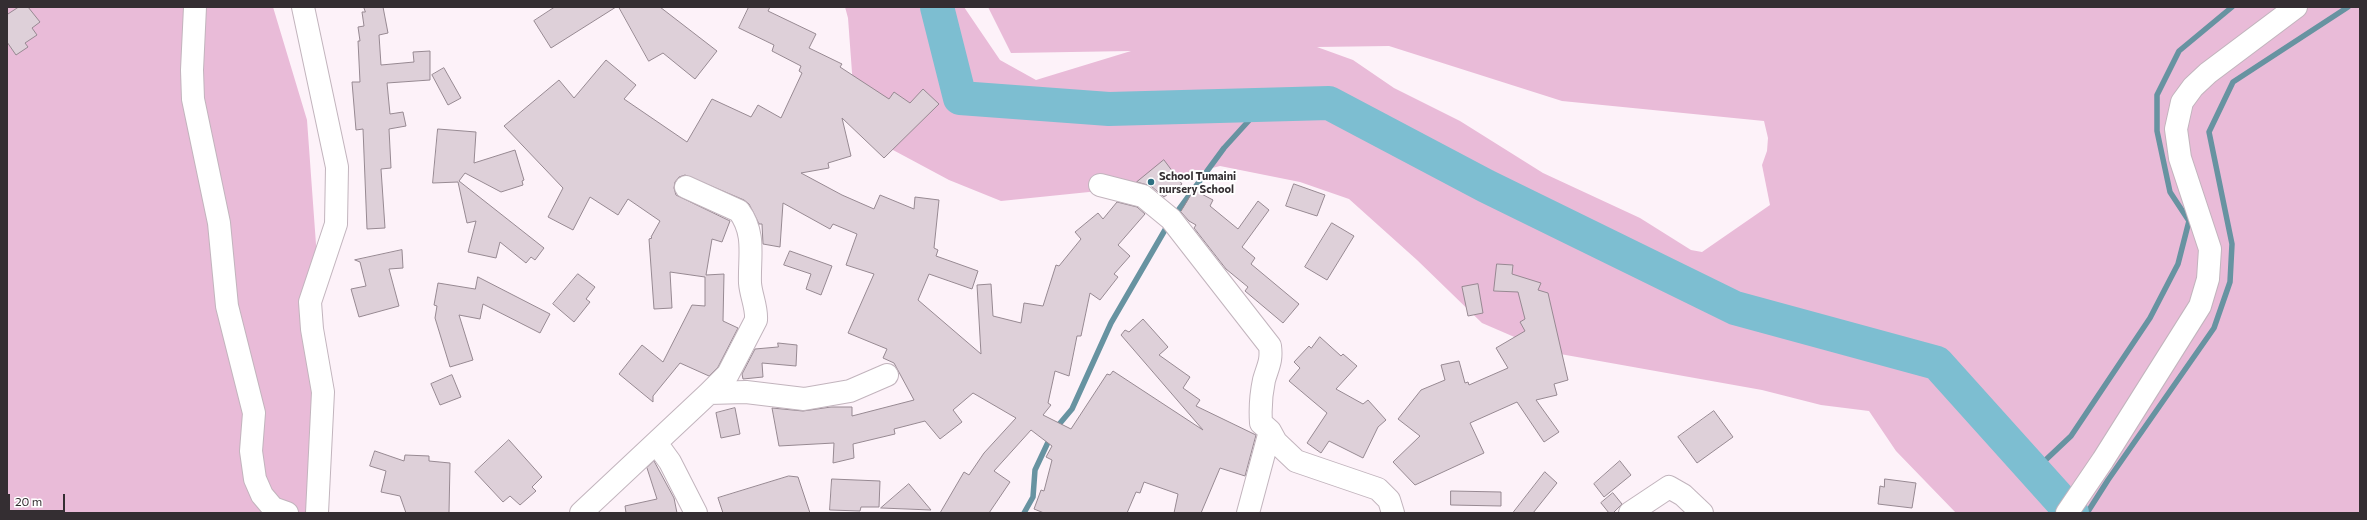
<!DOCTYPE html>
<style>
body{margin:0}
#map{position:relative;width:2367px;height:520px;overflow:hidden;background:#fdf2f9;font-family:Commissioner,sans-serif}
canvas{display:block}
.frame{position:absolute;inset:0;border:8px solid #342e32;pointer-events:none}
.scale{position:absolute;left:8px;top:494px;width:57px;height:18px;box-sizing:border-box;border:2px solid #342e32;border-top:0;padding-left:5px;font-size:12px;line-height:14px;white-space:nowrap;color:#342e32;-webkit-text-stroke:3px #fff;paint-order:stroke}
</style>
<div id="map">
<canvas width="2367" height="520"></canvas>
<div class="frame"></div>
<div class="scale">20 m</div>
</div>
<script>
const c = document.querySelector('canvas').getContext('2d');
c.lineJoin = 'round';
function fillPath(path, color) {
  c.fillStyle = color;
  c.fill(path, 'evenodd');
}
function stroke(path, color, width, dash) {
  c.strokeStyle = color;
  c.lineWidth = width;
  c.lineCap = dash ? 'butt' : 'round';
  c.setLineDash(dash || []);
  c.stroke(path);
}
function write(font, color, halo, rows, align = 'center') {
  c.font = font + ' Commissioner,sans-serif';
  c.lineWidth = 4;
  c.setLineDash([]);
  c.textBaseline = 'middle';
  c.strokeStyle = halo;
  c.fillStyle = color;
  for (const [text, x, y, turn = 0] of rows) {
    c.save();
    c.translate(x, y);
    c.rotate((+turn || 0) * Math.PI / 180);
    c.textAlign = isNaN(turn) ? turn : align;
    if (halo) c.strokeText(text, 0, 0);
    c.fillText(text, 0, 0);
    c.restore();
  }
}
fillPath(new Path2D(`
 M7,7H273L307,120L325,369L309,513H7Z
 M845,7H964L1000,60L1036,80L1131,51L1011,53L988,7H2360V513H1956L1896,451L1869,411L1821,405L1762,390L1549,352L1482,323L1417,260L1349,199L1300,182L1220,166L1138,187L1001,201L949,180L893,150L853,86L848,18ZM1389,46L1562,101L1764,121L1768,138L1767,151L1762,165L1770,205L1702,252L1691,250L1640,218L1543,173L1460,121L1394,88L1353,60L1317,47Z`), '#e9bbd8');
stroke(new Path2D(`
 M1174,216L1224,148L1263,105
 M1056,428L1072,409L1111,323L1169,223
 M2035,470L2071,436L2150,318L2178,264L2189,221L2170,192L2157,131V95L2179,51L2232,7
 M1024,513L1033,497L1035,470L1050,438
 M2087,513L2108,480L2214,328L2230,282L2232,244L2209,132L2233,82L2348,7`), '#6793a1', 5.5);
stroke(new Path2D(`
 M937,7L960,98L1109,109L1329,103L1486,186L1735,308L1937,363L2072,513`), '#7dbed1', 34);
const building = new Path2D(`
 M19,7H28L40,22L32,28L37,35L25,43L28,47L16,55L7,42V15Z
 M364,7H383L388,33L379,35L381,65L414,62L413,52L430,51V80L387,83L390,114L403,112L406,126L389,129L391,168L381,169L385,228L367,229L363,129L356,130L352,82H360L358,41H360L358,27L364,26L362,12H365Z
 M555,7H616L551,48L534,21Z
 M619,7H660L717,51L695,79L663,53L649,61Z
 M749,7H770L768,11L816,34L809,48L842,64L840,67L889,99L894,92L910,103L923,89L939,104L884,158L842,118L851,156L828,163L829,168L801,173L842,195L874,209L880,195L914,209L915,197L939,200L934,248L938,250L936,256L978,271L972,289L929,274L918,300L981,354L977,285L991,284L993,316L1021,323L1024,303L1043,306L1056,265L1059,266L1081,239L1075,232L1098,213L1103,219L1117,202L1137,207L1145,214L1118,245L1130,256L1114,274L1118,277L1100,300L1090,293L1081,336H1077L1069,376L1055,371L1048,403L1051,405L1043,415L1071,429L1107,374L1110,375L1113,371L1203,430L1121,335L1125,330L1129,332L1143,319L1168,347L1159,355L1190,377L1183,388L1200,400L1196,406L1256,435L1245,476L1220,468L1201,513H1174L1178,494L1144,482L1140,493L1136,492L1127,513H1044L1034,509L1041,490L1044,491L1052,460L1046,457L1052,446L1031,430L994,471L1010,482L989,513H940L964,472L969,475L984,453L1016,418L973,393L953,410L962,422L940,439L925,421L894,429L895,434L853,444L854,458L833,463L834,443L779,446L772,408L803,411L831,407H852V416L914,400L894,363L883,358L887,349L848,333L874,274L846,265L857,234L833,224L830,229L783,203L780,247L763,244L762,224H759L749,204L744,200L685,175L679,177L675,182L674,188L676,195L730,221L722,242L712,239L706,275L724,274L723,321L738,328L718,367L709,376L680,363L653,396V402L619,374L642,345L663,362L692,305L705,306V277L670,272L672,308L654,309L649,239L652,238L651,237L660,221L628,199L618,215L590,197L573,230L548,217L563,188L504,126L559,80L574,98L606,60L636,85L624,99L687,142L712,99L751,117L758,105L781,118L802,73L799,71L801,66L772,51L774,45L739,28Z
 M444,68L461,98L448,105L432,75Z
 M438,129L476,132L474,163L515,150L524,180L522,181L523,185L501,192L465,173L459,181L544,248L535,260L531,257L526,263L500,242L496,258L468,252L476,221L467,223L458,182L433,183Z
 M1164,160L1182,184L1164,197L1151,186L1137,182Z
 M1294,184L1325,195L1317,216L1286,206Z
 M1194,190L1213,200L1210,206L1238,229L1258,201L1269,210L1242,247L1255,258L1251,264L1299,304L1283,323L1245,291L1248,287L1226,269L1194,228L1196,225L1189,221L1181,212Z
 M1332,223L1354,236L1327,280L1305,267Z
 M402,250L403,268L389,269L399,306L359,317L351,289L366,286L360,262L355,260Z
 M790,251L832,266L821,295L806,289L811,274L784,265Z
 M1497,264L1513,265L1512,274L1541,283L1538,290L1548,293L1568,380L1554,384L1557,395L1536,400L1559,432L1544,442L1517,402L1470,423L1484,453L1415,485L1393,462L1420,436L1398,419L1421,390L1445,380L1441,365L1459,361L1465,383L1468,382L1469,385L1508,368L1496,348L1525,331L1520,322L1525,319L1518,292L1494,291Z
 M578,274L595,287L586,299L590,302L574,322L553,304Z
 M478,277L550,314L540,333L483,304L480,319L459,315L473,360L450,367L435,318L437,306L434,305L438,283L475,289Z
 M1478,284L1483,313L1468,316L1462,287Z
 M1320,337L1341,356L1343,354L1357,366L1336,389L1363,404L1368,400L1386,420L1378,427L1363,458L1329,441L1321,453L1307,443L1327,413L1289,381L1300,368L1294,362L1309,346L1311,348Z
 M778,343L797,345L796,366L762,363L763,377L743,379L742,374L755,349L778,347Z
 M452,375L461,397L440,405L431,384Z
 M735,408L740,434L721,438L716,413Z
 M1714,411L1733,437L1697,463L1678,437Z
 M509,440L542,477L532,487L536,491L520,505L510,496L503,502L475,472Z
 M375,451L404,461L405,455L429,456V461L450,463L449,513H406L400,496L381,492L386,471L370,466Z
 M654,461L674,498L677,513H626L625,506L657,499L647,468Z
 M1620,461L1631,475L1604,497L1594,484Z
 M1545,472L1557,483L1533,513H1513Z
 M789,476L798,477L810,513H723L718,498Z
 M832,479L880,481L879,507H861L860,511L830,510Z
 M1885,479L1916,483L1912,508L1878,504L1880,486L1884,487Z
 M909,484L931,510L881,508Z
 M1451,491L1501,492V506L1451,505Z
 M1613,493L1622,504L1613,513H1609L1601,503Z`);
fillPath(building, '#ded0d9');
stroke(building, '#978992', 1);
const minor = new Path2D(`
 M195,7L192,70L193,99L219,223L227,306L254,413L251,451L255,479L262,495L273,508L287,513
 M303,7L337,167L336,224L310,302L312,329L323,392L317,513
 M1100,185L1143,196L1171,219L1270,346C1272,361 1268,366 1264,380C1261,394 1260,408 1261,423L1270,431L1276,442L1296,461L1378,489L1389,500L1393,513
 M686,187L739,211C756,234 749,257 750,283C751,296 757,307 756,320L728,374L709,393
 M657,444L670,462L696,513
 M581,513L709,393L746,392L804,399L850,391L887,375
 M1248,513L1270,431
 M1630,513L1669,487L1683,495L1702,513
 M2067,513L2103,460L2200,306L2208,279L2210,249L2180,158L2176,129L2182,102L2193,87L2208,73L2296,7`);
stroke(minor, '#c2b4bd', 24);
stroke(minor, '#fff', 22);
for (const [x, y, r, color] of [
 [1151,182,4,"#2d6f81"]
]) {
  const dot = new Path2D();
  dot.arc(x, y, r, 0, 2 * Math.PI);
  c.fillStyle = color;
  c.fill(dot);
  stroke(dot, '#fff', 1.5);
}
write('bold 11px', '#342e32', '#fff', [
 ["School Tumaini",1159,176],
 ["nursery School",1159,189]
], 'left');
</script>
